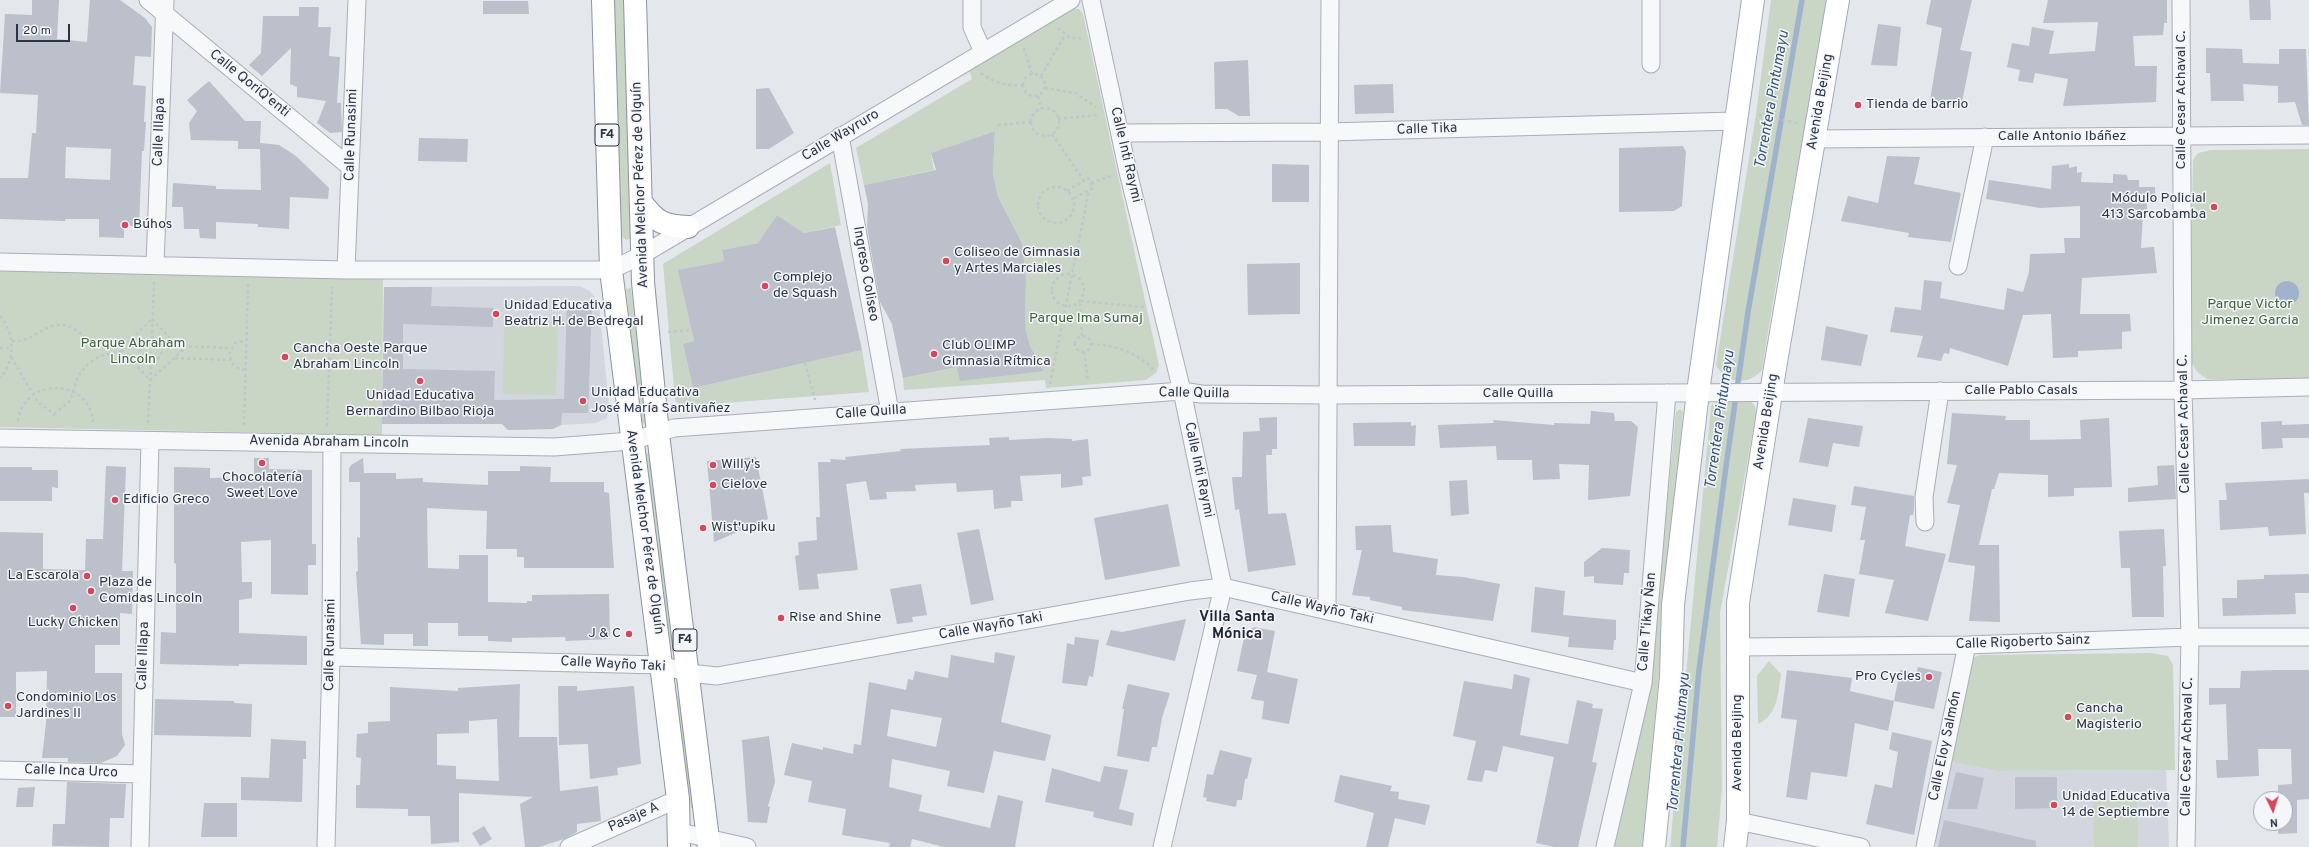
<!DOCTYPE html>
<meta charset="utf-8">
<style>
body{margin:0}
#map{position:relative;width:2309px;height:847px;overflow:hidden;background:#e4e7ec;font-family:Overpass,sans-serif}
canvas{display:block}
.north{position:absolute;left:2253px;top:791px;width:40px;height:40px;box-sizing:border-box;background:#f4f6f9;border:1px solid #a4a8b1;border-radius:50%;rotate:176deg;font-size:11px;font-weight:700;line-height:16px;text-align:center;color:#2b3445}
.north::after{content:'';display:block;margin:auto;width:14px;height:18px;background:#d1495b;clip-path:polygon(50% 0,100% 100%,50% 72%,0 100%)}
.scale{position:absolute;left:16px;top:24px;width:54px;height:18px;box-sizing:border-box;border:2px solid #2b3445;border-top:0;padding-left:5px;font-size:12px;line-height:14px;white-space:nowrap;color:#2b3445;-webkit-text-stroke:3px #f4f6f9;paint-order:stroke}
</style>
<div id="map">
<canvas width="2309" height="847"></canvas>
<div class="north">N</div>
<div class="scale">20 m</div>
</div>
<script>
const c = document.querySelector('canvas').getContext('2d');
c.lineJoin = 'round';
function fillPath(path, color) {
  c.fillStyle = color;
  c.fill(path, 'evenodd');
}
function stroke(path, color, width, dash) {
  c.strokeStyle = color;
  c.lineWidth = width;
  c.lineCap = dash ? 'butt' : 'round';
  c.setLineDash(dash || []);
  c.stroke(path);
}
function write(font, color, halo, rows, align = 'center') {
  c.font = font + ' Overpass,sans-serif';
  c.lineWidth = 3;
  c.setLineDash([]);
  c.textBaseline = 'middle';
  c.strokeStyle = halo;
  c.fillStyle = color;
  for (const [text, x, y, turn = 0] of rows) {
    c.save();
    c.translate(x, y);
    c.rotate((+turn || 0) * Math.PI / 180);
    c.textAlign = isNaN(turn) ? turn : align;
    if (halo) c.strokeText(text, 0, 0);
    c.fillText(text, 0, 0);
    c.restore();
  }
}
fillPath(new Path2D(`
 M579,286L590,291L599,304L609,406L607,418L596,423L561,425L553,429L508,430L502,424H382L384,287Z
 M1951,762L1998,771L2166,770L2169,847H1937L1934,838Z`), '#d2d6de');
fillPath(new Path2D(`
 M613,0H627L632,238L626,240L620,235Z
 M1771,0H1827C1807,124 1781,246 1762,370C1749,386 1726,384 1716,365L1756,114Z
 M1074,9H1079L1083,14L1159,365L1156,373L1146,380L1046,388L1045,380L904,390L903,378L957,367L1044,371L1030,346L1025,326L1026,279L1022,243L998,197L993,174L995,131L931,153L934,170L864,185L856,148L972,79L969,70Z
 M2309,149V379H2207L2197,372L2189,358L2193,160L2198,153L2211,150Z
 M830,163L841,225L804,233L777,215L758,243L722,250L724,261L679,270L694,341L683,344L693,388L862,350L869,392L684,406L678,404L675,400L663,264Z
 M0,271L383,279L382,437L329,434L0,427Z
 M631,288L646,423L640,424L626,289Z
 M504,319L558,321L556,395L503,394Z
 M1722,398L1749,400L1755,406L1756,414L1720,613L1722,788L1717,847H1670L1711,406Z
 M1680,409L1683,412L1643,847H1614L1649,694L1676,412Z
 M651,453L676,651H671L646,454Z
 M2150,653L2168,656L2173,665L2175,770L1998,771L1951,762L1973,658L1980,655Z
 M1769,661L1781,674C1778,693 1778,715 1758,724L1757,676Z
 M682,695L696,807L691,808L677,696Z
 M2137,800L2138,847H2094L2093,801Z`), '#c9d6c5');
fillPath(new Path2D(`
 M2275 293a12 12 0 1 1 24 0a12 12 0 1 1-24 0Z`), '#9fb4cc');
stroke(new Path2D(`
 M1683,847L1699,670L1727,459L1748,312L1802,0`), '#9fb4cc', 5.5);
fillPath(new Path2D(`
 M32,0H59L57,39L87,42L90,0H120L145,18L152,27L151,57L135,56L133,85L146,86L144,122H146L144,151H142L139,226H124V238L99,237V219H65V221L0,219V178H28L32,133H36L38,95L0,93L5,14L32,15ZM66,147L111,149L110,180L65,178Z
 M1931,0H1972L1960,50L1972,52L1961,107L1930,100L1942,28L1926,24Z
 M2048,0H2167V23H2164L2163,35L2133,36L2135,66H2157L2156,102L2063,106L2068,79L2035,73L2033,83L2018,81L2020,70L2007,67L2012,43L2029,46L2032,27L2054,31L2049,54L2095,51L2098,22L2043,23Z
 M2249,0H2270L2271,20H2250Z
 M483,1H528L529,14H483Z
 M299,7H319L318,27H331L329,56L340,57L337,103H341L342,132L330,133L317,123L326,101L297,97V87L290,84L291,48L262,76L249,65L261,53L263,16H299Z
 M1878,24L1901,27L1897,66L1871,65Z
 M2206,48L2242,49L2243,63L2279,64V49H2306L2309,125H2302L2295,102L2278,103V86L2243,84L2244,101H2211L2210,73H2206Z
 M1248,60L1250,116H1239L1227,109H1215L1214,62Z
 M209,81L245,121H261L260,143L279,145L296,156L329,188L328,199L290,197L289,229L258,227V224L216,222V239L200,238L199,229H184L183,207H172L173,183L216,186V189L261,190L260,149H238V141L191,140L189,123L197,111L187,100Z
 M1393,84L1394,113L1355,114L1354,85Z
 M769,88L794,133L769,149H756V89Z
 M995,131L993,174L998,197L1022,243L1026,279L1025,326L1030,346L1044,371L960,381L957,367L903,378L892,324L880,302L867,227L868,204L864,185L936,170L931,153Z
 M419,138L468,139L467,162L418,161Z
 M1683,146L1686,152L1682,206L1674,211L1619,212V148Z
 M1887,156L1920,157L1914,184L1961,193L1951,242L1908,237L1909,233L1841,221L1848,196L1878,203Z
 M1272,164L1309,165V202H1272Z
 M2069,164V168L2077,166V173L2082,172L2081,182L2113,183V174L2127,175L2128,180H2139V187H2155V202H2147V214H2143L2141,248L2154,247L2157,273L2082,278L2080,314H2130L2131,331L2122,332V349L2078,351V357L2053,358L2051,314L2023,315L2008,366L1950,348L1949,354L1944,353L1941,361L1917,357L1923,336L1890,332L1895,307L1921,310L1924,280L1942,282L1940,298L2004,310L2007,288L2023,292L2029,272L2030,254L2065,253L2064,238H2080V206L2040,208L1986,199L1989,180L2051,189L2052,166Z
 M777,215L804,233L835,227L862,350L693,388L683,344L694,341L678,270L724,261L722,250L758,243Z
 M1300,263V314L1248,315L1247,264Z
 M384,287H432L431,306L493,308V327L403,324V369L495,371L494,400L564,399L567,302H592L588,413H562L561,425L553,429L508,430L502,424H382Z
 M1826,326L1868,335L1861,366L1821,360Z
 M1591,411L1614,413L1615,421H1631L1638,427L1630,496L1588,500L1589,465L1559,464L1560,479L1533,480L1532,460H1497L1496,446L1440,448L1438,425L1494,423L1493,420L1554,425V423L1590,424Z
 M1952,413L2006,416L2005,420H2030V440L2081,439L2080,420L2109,418L2112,487L2074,488V496L2048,497V475L1999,473L1994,489H1992L1979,545H1999L2000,622L1969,621L1975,566L1948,562L1960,505L1947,503L1957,465L1947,464Z
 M1277,417V449H1272V455H1266L1268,514L1286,513L1296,565L1248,572L1239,509L1235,510L1232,477H1242L1243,432L1260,431L1259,418Z
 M1808,418L1863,426L1859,447L1833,443L1828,467L1799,462Z
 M2282,421V425L2309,424V438H2282L2283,448L2262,449L2261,422Z
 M1411,422V426L1416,425L1415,446H1354L1353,423Z
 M1009,437V440L1048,438L1072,439V441L1088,439L1091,476L1082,477L1083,485L1061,488V474L1020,476L1023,501H1011V507L994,509L993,490L957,492L956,483L915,485L916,491L886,492L887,499L870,500L866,481L846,484L858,570L817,574L819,589L799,590L795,556L799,555L798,542L817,540L816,517H820L818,462H831L830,459L846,460L845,457L901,451L900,449L990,445L989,438Z
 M756,457L768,519L714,542L707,461Z
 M254,458H269V469L312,470V544H316V565H308V595L271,594V540L241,542L242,582H252V598L239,600V633L307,636V665L239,664V666L160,664L161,632L176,633V564L174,563V467L210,468V478L251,477V474H254Z
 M363,458L364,473H396V479L423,478V482L488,485V471H520V466L551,467L550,482H604V492L609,493L614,568H524V557H517V549H486L487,511L427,508L428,568L459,569V555H488V602L527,603V601H532V595L609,594L610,639L566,641L565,637L512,638V642L488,641V636H458V623H428V646H413V634H384V645L361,644L356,572L358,571L357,537L360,538V482H349V469L351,465Z
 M2174,465L2176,499L2128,502V488L2158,485L2157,466Z
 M106,466L126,467L122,571H133L132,614L120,613V645H95V673H122V734L125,745L117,756L101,763L68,762V758H42L46,723L47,671L16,672V717H0V532L43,533V569L85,570L86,539H103Z
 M0,467H32V470H58V488L52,487V501H0Z
 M2309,479V493H2304L2306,534L2269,536L2268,527L2220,530L2219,500H2227L2225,483Z
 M1467,480L1469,514L1451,516L1449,481Z
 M1854,486L1914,496V510L1913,515H1910L1905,546L1946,554L1928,621L1885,613L1894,580L1859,574L1865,540H1860L1866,507L1851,505Z
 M1793,498L1836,505L1832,532L1788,525Z
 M1168,504L1180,566L1105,580L1094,518Z
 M1391,525L1393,552L1438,559L1436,575L1463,577L1500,584L1493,621L1402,610V607L1370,600V597L1352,595L1362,550H1356L1355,526Z
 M979,529L994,600L971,605L957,533Z
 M2164,529L2166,566H2163L2164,617H2132L2130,568H2121L2119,531Z
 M1602,548L1630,550L1629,573H1624L1623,585L1594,583V576L1584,577V562Z
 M1824,574L1855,579L1849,617L1817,612Z
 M2309,574V593H2295L2296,614L2223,616L2222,598H2237V580L2264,579V575Z
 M921,584L927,615L912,617L913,622L897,624L890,589Z
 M1535,587L1565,591L1563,615L1616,620V640H1614L1613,650L1568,647L1569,637L1531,632Z
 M1186,619L1175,661L1106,645L1111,630L1122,632Z
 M1254,627L1275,631L1267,672L1298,679L1289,724L1262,719L1264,701L1251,699L1257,675L1237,671L1245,633Z
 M1075,637L1099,640L1093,677L1089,676L1087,686L1062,683L1067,643L1074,645Z
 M995,652L1015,656L1001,722L1051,735L1045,761L994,751L984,793L947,786L950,771L892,759L889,787L922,795L919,811L990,828L998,795L1023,801L1015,847H944L912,839L910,847H889L890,843L842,835L846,809L808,802L812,781L784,775L792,743L823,750V747L853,754L854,744L861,745L869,682L906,690L908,679L913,680L915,671L948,678L951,655L994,663ZM891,709L942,718L936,747L887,736Z
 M1918,667L1942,672L1934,709L1894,701L1900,670L1916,673Z
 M1787,670L1852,678L1850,691L1894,701L1888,731L1855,723L1847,777L1811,772L1807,800L1786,797L1797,720L1781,718Z
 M2279,670H2309V799L2297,800V833L2278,834V823H2285V799H2278V785L2292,784L2291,749H2258L2259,776L2217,778L2216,760H2228L2226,704L2209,705V688H2240L2241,671Z
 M1514,674L1530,678L1520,735L1568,744L1577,700L1593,704L1592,708L1603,709L1592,762L1597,763L1578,847H1555L1536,843L1554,757L1503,746L1497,772L1485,770L1482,782L1467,780L1476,741L1453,736L1464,681L1512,689Z
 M520,684L519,737H557L560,791L598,786L601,821L577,824V832L564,839L539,847H525L520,804L533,797L459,793V842L431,844L430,816H408V809L356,808V785H360L361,758L356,757L357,734L368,733V722L390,721V687L458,691V688ZM497,719L499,781L456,779V766L437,765V734L469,733V721Z
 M1128,684L1170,693L1162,718L1157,747H1152L1149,762L1117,756L1124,709H1122Z
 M558,686H577V691L634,686L641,764L617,768L618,775L590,779L588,744L559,745Z
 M155,699L234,701V703L252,704L251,737L154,735Z
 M1892,732L1932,741L1914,835L1866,824L1875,784L1892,788L1898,752L1889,749Z
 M769,736L775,782L768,806L770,807L767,823L748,822L742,740Z
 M271,739L306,741V759H303L302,802L241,800V777L269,778Z
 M1220,750L1252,758L1247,779H1245L1242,800H1237L1236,807L1206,801L1207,798L1203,797L1207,774L1213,775Z
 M1104,766L1128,770L1119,809L1134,813L1132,826L1093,817L1094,812L1045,802L1052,768L1100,782Z
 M1956,772L1984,778L1977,809H1947Z
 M1340,775L1392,786L1390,791L1399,792L1398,799L1430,805L1425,825L1395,818L1388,847H1366L1374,813L1334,802Z
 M2015,777H2057V808L2015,809Z
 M67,782L126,784L124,818H110L109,847L52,846L53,824H65Z
 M35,787L33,807H16L18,788Z
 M204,803H237V837H201Z
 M1944,820L2036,841V847H1938Z
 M484,826L492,839L480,846L472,833Z`), '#bbc0ca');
const minor = new Path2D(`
 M148,0L350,167
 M972,0V27L983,52
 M1091,0L1128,172L1182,391L1223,587L1162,847
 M2181,0L2183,390L2190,637L2186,847
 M1651,64V0
 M1120,133L1328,132L1735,121
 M840,136L890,412
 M1814,139L2309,135
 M0,262L346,270H611L642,255L1071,0
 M155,265L165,0
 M1958,266L1985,137
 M346,270L357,0
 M0,438L554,447L631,441L674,428L1182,391L1201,394L1327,395L2183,390L2309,387
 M1925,522L1924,497L1940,391
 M1327,610L1330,0
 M1738,647L1967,645L2190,637H2309
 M331,657L661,665L689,673L717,676L1190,591L1223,587L1643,683
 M0,770L141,774
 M1738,821L1861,847
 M680,832L747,847
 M140,847L150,441
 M326,847L331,657L332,443
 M569,847L678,799
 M1605,847L1643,683L1667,393
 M1925,847L1967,645`);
const major = new Path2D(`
 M1654,847L1671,677L1673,605L1698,392L1753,0
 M1735,847L1738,821V603L1775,368L1838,0`);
const highway = new Path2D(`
 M603,0L611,270L678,799L679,847
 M635,0L643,282L658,434L709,847
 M641,202C656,222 663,226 688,227`);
stroke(minor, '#a9aeb7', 19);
stroke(major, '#a3abb8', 24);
stroke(highway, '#8b94a3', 24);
stroke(new Path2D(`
 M1058,28L1071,38H1081
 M1024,48L1032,74
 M981,73C994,83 1006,86 1023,85
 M1023 85a11 11 0 1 1 22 0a11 11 0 1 1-22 0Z
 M1041,76L1065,35
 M1045,88L1075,93L1096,107
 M1038,96L1041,109
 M1031 122a14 14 0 1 1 28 0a14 14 0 1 1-28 0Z
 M1759,115L1797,123
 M1058,119L1098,115
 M998,125L1031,122
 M1052,134L1084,181
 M1091,183L1111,176
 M1038 205a18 18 0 1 1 36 0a18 18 0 1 1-36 0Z
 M1067,191L1088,178L1093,188L1073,199
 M1052 290a16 16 0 1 1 32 0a16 16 0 1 1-32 0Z
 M0,316C15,333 16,361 0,378
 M152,319L182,351L150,380L121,349Z
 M668,332L691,330
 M1075 344a8 8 0 1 1 16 0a8 8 0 1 1-16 0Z
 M1082,336L1080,301L1144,307
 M140 350a11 11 0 1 1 22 0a11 11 0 1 1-22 0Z
 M152,339L154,281
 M12,341C35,342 40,325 61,325C76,325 83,339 96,344C105,347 114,346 124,345
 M1091,344C1116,345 1136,352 1154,370
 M177,346L231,348
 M0,348H11
 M1084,352L1088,381
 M11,357L38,402L54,414V417
 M175,358L230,360
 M805,363L815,400
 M245,370C235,369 231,363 229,354L235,343L246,340
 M1050,384L1089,190
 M54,414L70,401L78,376L88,364L100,356L123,351
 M18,421C23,377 90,377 93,422
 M148,423L151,362
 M244,425L248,284
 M327,426L332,287`), '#c2c5cb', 2.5, [3, 3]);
stroke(minor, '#f7f8fa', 17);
stroke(major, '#fff', 22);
stroke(highway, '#fff', 22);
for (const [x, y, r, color] of [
 [1858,105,4,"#d1495b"],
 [2214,207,4,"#d1495b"],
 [125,225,4,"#d1495b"],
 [946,261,4,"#d1495b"],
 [765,286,4,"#d1495b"],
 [496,314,4,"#d1495b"],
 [934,354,4,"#d1495b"],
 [285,357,4,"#d1495b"],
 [420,381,4,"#d1495b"],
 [583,401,4,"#d1495b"],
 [262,463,4,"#d1495b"],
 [713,465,4,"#d1495b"],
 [713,485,4,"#d1495b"],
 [115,500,4,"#d1495b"],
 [703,528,4,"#d1495b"],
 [87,576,4,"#d1495b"],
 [91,591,4,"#d1495b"],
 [73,608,4,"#d1495b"],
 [781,618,4,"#d1495b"],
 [629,634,4,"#d1495b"],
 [1929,677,4,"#d1495b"],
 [8,706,4,"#d1495b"],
 [2068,717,4,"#d1495b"],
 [2054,805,4,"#d1495b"]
]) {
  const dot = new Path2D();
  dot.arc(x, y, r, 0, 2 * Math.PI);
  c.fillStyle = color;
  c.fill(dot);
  stroke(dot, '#f4f6f9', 1.5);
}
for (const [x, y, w] of [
 [607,135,24],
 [685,640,24]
]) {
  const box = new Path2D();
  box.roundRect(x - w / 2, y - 11, w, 22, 3);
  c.fillStyle = '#f4f6f9';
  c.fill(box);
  stroke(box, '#2b3445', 1);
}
write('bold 13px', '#2b3445', null, [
 ["F4",607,135],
 ["F4",685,640]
]);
write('14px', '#2b3445', '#f4f6f9', [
 ["Calle QoriQ'enti",249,84,39],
 ["Calle Cesar Achaval C.",2182,100,-90],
 ["Avenida Beijing",1821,102,-80],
 ["Calle Tika",1427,130,-2],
 ["Calle Illapa",160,132,-88],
 ["Calle Runasimi",352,135,-88],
 ["Calle Wayruro",841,136,-31],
 ["Calle Antonio Ibáñez",2062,137],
 ["Calle Inti Raymi",1125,155,77],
 ["Avenida Melchor Pérez de Olguín",641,185,-92],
 ["Ingreso Coliseo",865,274,80],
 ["Calle Pablo Casals",2021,391],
 ["Calle Quilla",1194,394,1],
 ["Calle Quilla",1518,394],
 ["Calle Quilla",871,413,-4],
 ["Avenida Beijing",1767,422,-81],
 ["Calle Cesar Achaval C.",2185,424,-91],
 ["Avenida Abraham Lincoln",329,443,1],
 ["Calle Inti Raymi",1198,470,78],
 ["Avenida Melchor Pérez de Olguín",644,532,82],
 ["Calle Wayño Taki",1322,609,13],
 ["Calle T'ikay Ñan",1648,622,-85],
 ["Calle Wayño Taki",991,627,-10],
 ["Calle Rigoberto Sainz",2023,643,-2],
 ["Calle Runasimi",331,645,-89],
 ["Calle Illapa",144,656,-88],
 ["Calle Wayño Taki",613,665,3],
 ["Avenida Beijing",1738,743,-90],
 ["Calle Eloy Salmón",1946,746,-78],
 ["Calle Cesar Achaval C.",2188,747,-89],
 ["Calle Inca Urco",71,772,2],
 ["Pasaje A",634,818,-24]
]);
write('14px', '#2b3445', '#f4f6f9', [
 ["Tienda de barrio",1866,105],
 ["Módulo Policial",2206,199,"right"],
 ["413 Sarcobamba",2206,215,"right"],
 ["Búhos",133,225],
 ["Coliseo de Gimnasia",954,253],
 ["y Artes Marciales",954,269],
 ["Complejo",773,278],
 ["de Squash",773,294],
 ["Unidad Educativa",504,306],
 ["Beatriz H. de Bedregal",504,322],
 ["Club OLIMP",942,346],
 ["Gimnasia Rítmica",942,362],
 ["Cancha Oeste Parque",293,349],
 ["Abraham Lincoln",293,365],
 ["Unidad Educativa",591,393],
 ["José María Santivañez",591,409],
 ["Unidad Educativa",420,396,"center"],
 ["Bernardino Bilbao Rioja",420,412,"center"],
 ["Willy's",721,465],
 ["Chocolatería",262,478,"center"],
 ["Sweet Love",262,494,"center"],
 ["Cielove",721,485],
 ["Edificio Greco",123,500],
 ["Wist'upiku",711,528],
 ["La Escarola",79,576,"right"],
 ["Plaza de",99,583],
 ["Comidas Lincoln",99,599],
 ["Rise and Shine",789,618],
 ["Lucky Chicken",73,623,"center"],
 ["J & C",621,634,"right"],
 ["Pro Cycles",1921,677,"right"],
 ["Condominio Los",16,698],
 ["Jardines II",16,714],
 ["Cancha",2076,709],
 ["Magisterio",2076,725],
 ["Unidad Educativa",2062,797],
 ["14 de Septiembre",2062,813]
], 'left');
write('14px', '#3f6138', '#f4f6f9', [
 ["Parque Victor",2250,305],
 ["Jimenez Garcia",2250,321],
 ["Parque Ima Sumaj",1086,319],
 ["Parque Abraham",133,344],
 ["Lincoln",133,360]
]);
write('italic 15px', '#34527a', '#f4f6f9', [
 ["Torrentera Pintumayu",1773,100,-80],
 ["Torrentera Pintumayu",1721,420,-82],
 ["Torrentera Pintumayu",1680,743,-85]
]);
write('bold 15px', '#1d2536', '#f4f6f9', [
 ["Villa Santa",1237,618],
 ["Mónica",1237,635]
]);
</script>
